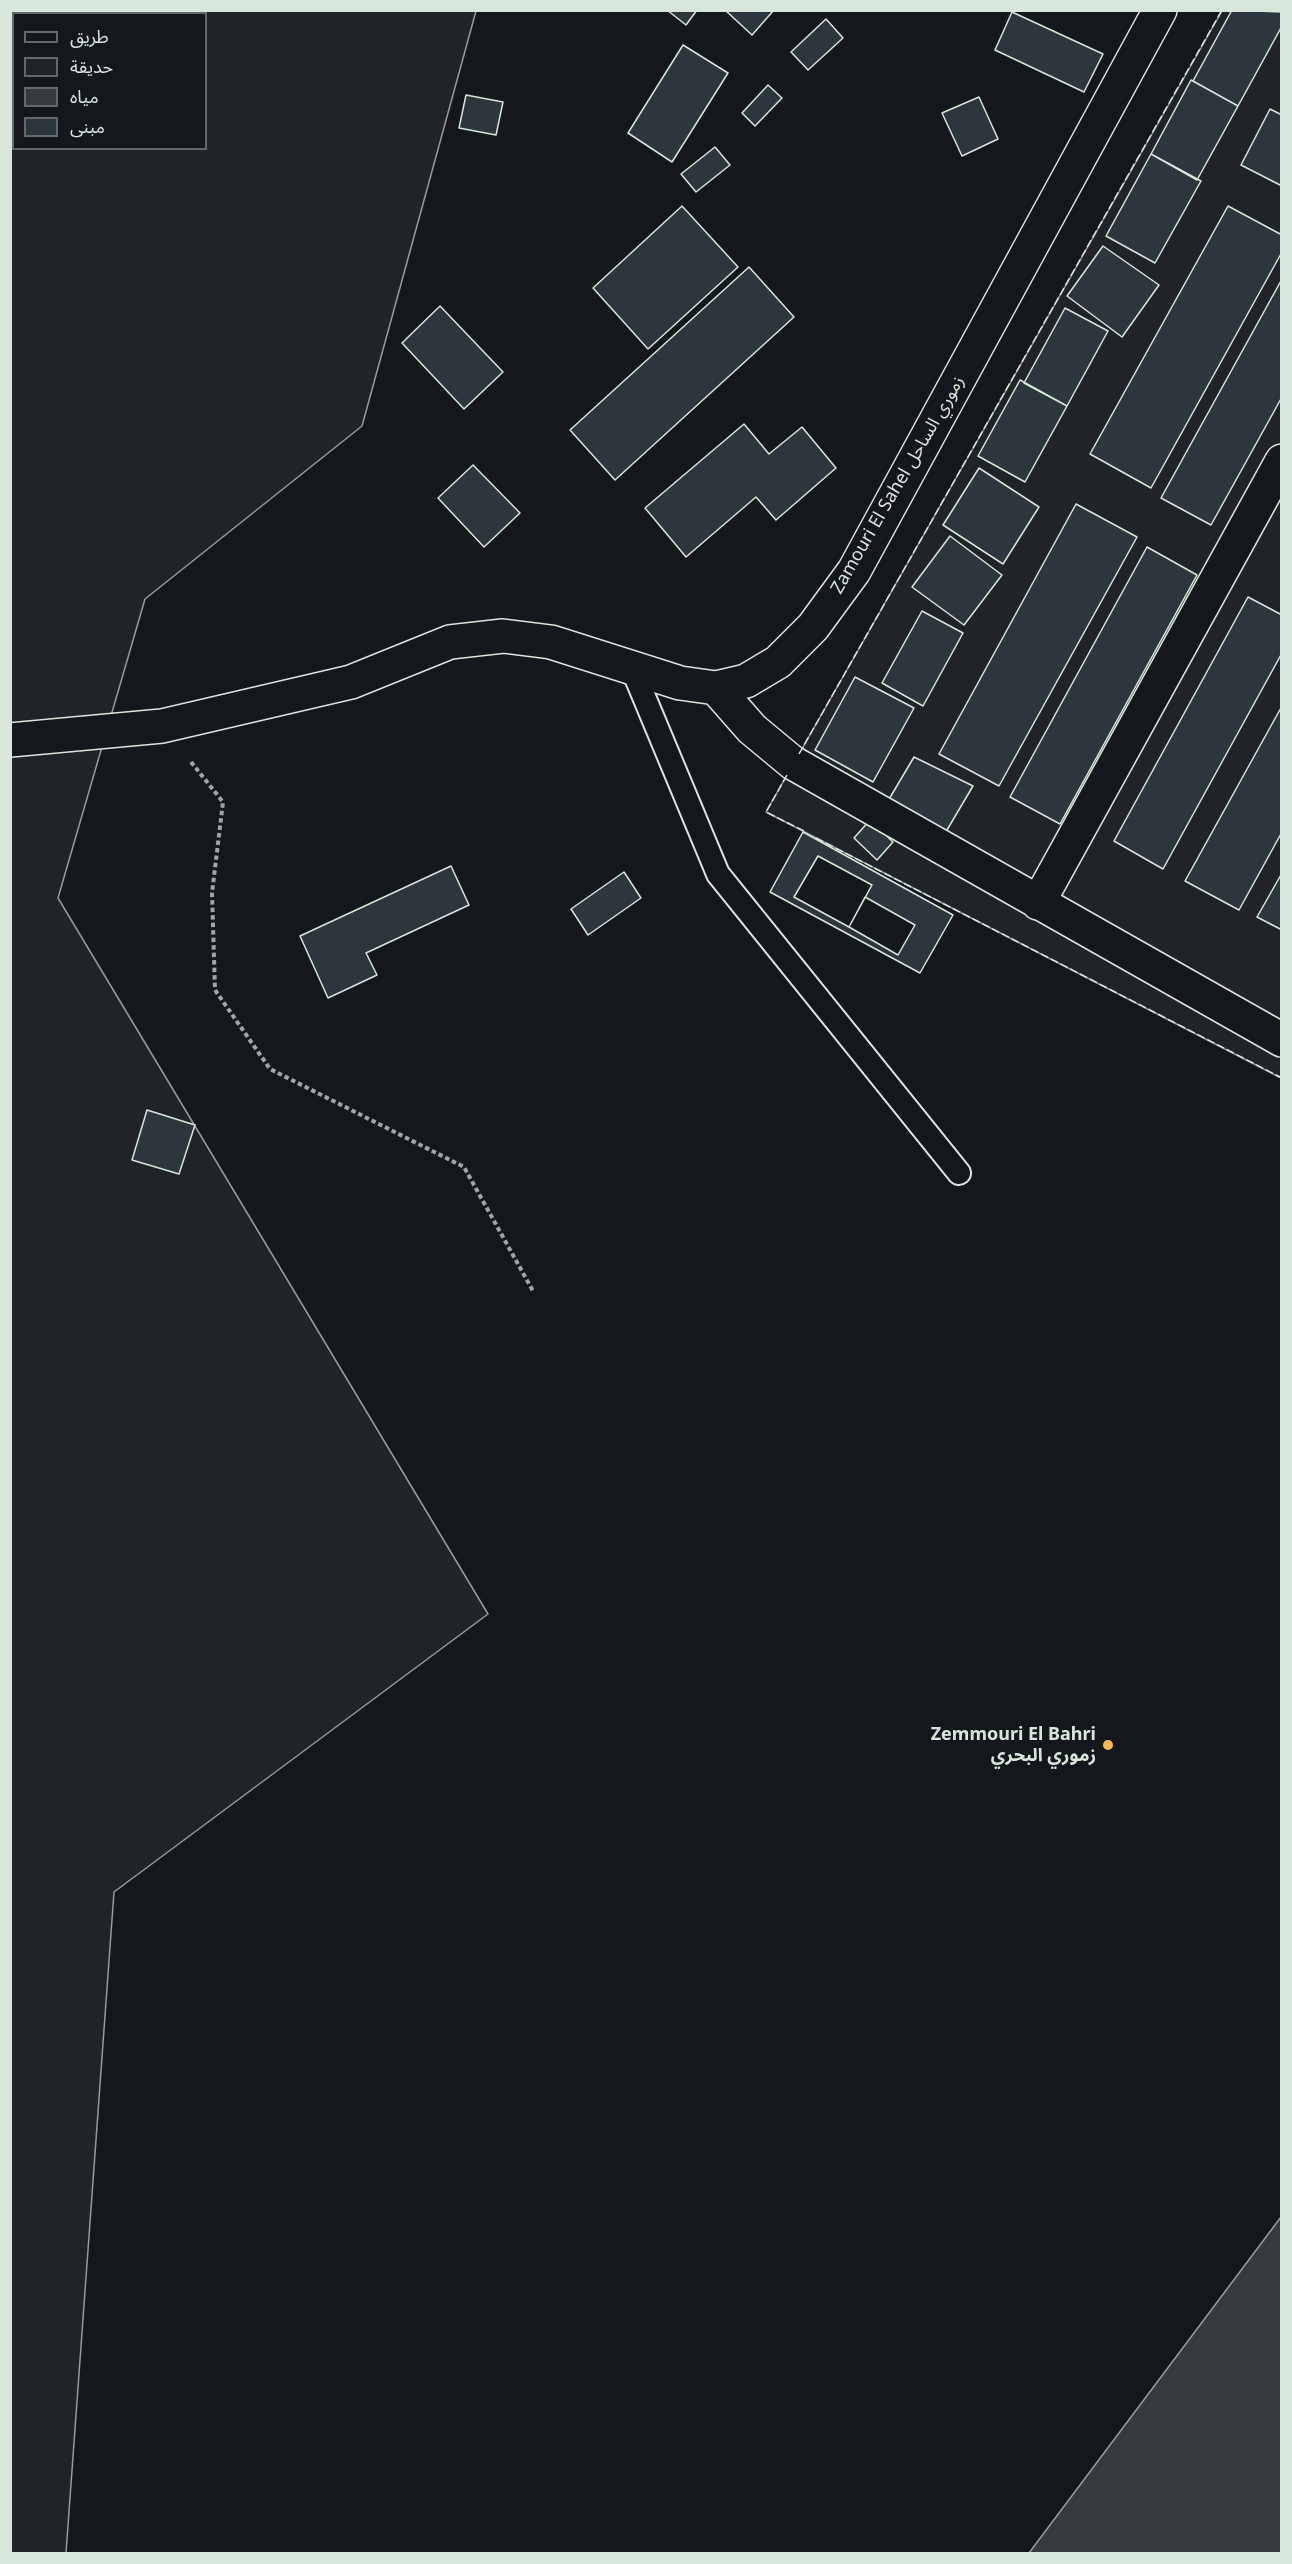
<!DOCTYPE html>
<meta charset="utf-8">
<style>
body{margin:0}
#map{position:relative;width:1292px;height:2564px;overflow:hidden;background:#14181c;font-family:"Noto Sans","Noto Sans Arabic",sans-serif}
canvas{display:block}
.frame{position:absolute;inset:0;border:12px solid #d8e6dc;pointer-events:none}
.legend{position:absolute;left:12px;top:12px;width:195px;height:138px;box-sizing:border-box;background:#14181c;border:2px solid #626a69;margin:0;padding:8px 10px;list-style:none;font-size:18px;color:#d8e6dc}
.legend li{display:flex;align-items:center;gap:12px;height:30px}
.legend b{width:30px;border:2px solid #626a69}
</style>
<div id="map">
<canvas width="1292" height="2564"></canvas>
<div class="frame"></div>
<ul class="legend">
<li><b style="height:8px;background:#14181c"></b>طريق</li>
<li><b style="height:16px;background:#202428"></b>حديقة</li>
<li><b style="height:16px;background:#363b3e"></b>مياه</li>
<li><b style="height:16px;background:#2c363c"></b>مبنى</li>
</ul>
</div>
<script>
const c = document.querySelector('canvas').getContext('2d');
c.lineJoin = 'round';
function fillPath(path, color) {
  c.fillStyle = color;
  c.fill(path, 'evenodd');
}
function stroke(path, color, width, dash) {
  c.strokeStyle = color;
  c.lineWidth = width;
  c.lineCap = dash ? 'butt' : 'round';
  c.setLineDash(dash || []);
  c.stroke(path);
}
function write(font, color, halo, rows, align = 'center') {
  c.font = font + ' "Noto Sans","Noto Sans Arabic",sans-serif';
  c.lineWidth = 4.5;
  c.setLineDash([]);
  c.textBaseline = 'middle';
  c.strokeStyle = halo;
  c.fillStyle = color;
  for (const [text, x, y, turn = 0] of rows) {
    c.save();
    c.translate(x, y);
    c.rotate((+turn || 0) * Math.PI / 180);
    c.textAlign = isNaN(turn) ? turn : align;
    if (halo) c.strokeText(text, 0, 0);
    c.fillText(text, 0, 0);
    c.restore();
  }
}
const green = new Path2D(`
 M11,11H476L362,426L145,599L58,898L488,1614L114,1892L66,2553L11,2554ZM14,14H206V148H14Z
 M1222,11H1281V1078L766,812Z`);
fillPath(green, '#202428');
stroke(green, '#939e99', 1.5);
const water = new Path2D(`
 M1281,2217V2553H1029Z`);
fillPath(water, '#363b3e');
stroke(water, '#939e99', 1.5);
const building = new Path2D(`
 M667,10H697L686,25Z
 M725,10H774L752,35Z
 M1232,10L1282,12V26L1238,106L1193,81Z
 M1012,12L1103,54L1084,92L995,50Z
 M826,19L843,38L808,70L791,52Z
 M683,45L728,73L672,162L628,133Z
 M1191,80L1238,106L1197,180L1151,154Z
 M768,85L782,98L755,126L742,113Z
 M466,95L503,102L496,135L459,128Z
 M979,97L998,139L962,156L942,113Z
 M1270,109L1282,115V186L1241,165Z
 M715,147L730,165L696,192L681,174Z
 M1151,154L1201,181L1155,263L1106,236Z
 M682,206L738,267L648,349L593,288Z
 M1228,206L1282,235V252L1151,488L1090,454Z
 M1103,246L1159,285L1122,337L1067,296Z
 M749,267L794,317L615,480L570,430Z
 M1282,279V397L1211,525L1161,498Z
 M440,306L503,372L464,409L402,343Z
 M1065,308L1108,331L1067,406L1024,383Z
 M1020,380L1067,406L1025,482L978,456Z
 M744,424L769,454L802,427L836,468L776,520L756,497L686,557L645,508Z
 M473,465L520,513L484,547L438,498Z
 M979,468L1039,507L1003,564L943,525Z
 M1076,504L1137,537L999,786L939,754Z
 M950,536L1002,575L964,625L912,587Z
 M1147,547L1197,575L1060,824L1010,797Z
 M1248,597L1282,615V653L1163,869L1114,841Z
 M922,611L963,633L923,706L882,683Z
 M855,677L914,708L873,782L815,750Z
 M1282,706V832L1239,910L1185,881Z
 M914,757L973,786L944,835L885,806Z
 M870,820L893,842L877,860L854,838Z
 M803,832L953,915L920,973L770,892Z
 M818,856L872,885L849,927L794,897Z
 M451,866L469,905L366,953L377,975L328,998L300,936Z
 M624,872L641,898L588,935L571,909Z
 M1282,873V930L1257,917Z
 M865,897L915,925L898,955L849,927Z
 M147,1110L195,1125L179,1174L132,1160Z`);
fillPath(building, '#2c363c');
stroke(building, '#d8e6dc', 1.5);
const lane = new Path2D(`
 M632,668L718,874L959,1173`);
const street = new Path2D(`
 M716,688L752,729L793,763L1282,1040
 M1038,903L1282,461`);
const secondary = new Path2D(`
 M10,740L162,726L351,682L450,642L503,636L551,642L680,683L716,688L746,681L778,662L813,627L854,571L1160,10`);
stroke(lane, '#d8e6dc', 26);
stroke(street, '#d8e6dc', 36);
stroke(secondary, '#d8e6dc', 36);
stroke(new Path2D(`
 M191,762L223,802L212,893L215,990L270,1069L464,1167L533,1291`), '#9da8a2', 4, [4.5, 3]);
stroke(lane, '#14181c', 22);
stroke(street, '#14181c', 33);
stroke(secondary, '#14181c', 33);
stroke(new Path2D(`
 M799,754L1222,10
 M787,775L766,812L806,832
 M816,838L1282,1078`), '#d8e6dc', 1.5, [8, 3]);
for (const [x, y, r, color] of [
 [1108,1745,6,"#ffb74d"]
]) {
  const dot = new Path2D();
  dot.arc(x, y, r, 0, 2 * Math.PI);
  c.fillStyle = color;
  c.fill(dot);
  stroke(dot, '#14181c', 2);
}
write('18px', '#d8e6dc', '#14181c', [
 ["Zamouri El Sahel زموري الساحل",898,485,-60]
]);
write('bold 18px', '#d8e6dc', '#14181c', [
 ["Zemmouri El Bahri",1096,1735],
 ["زموري البحري",1096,1756]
], 'right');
</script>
